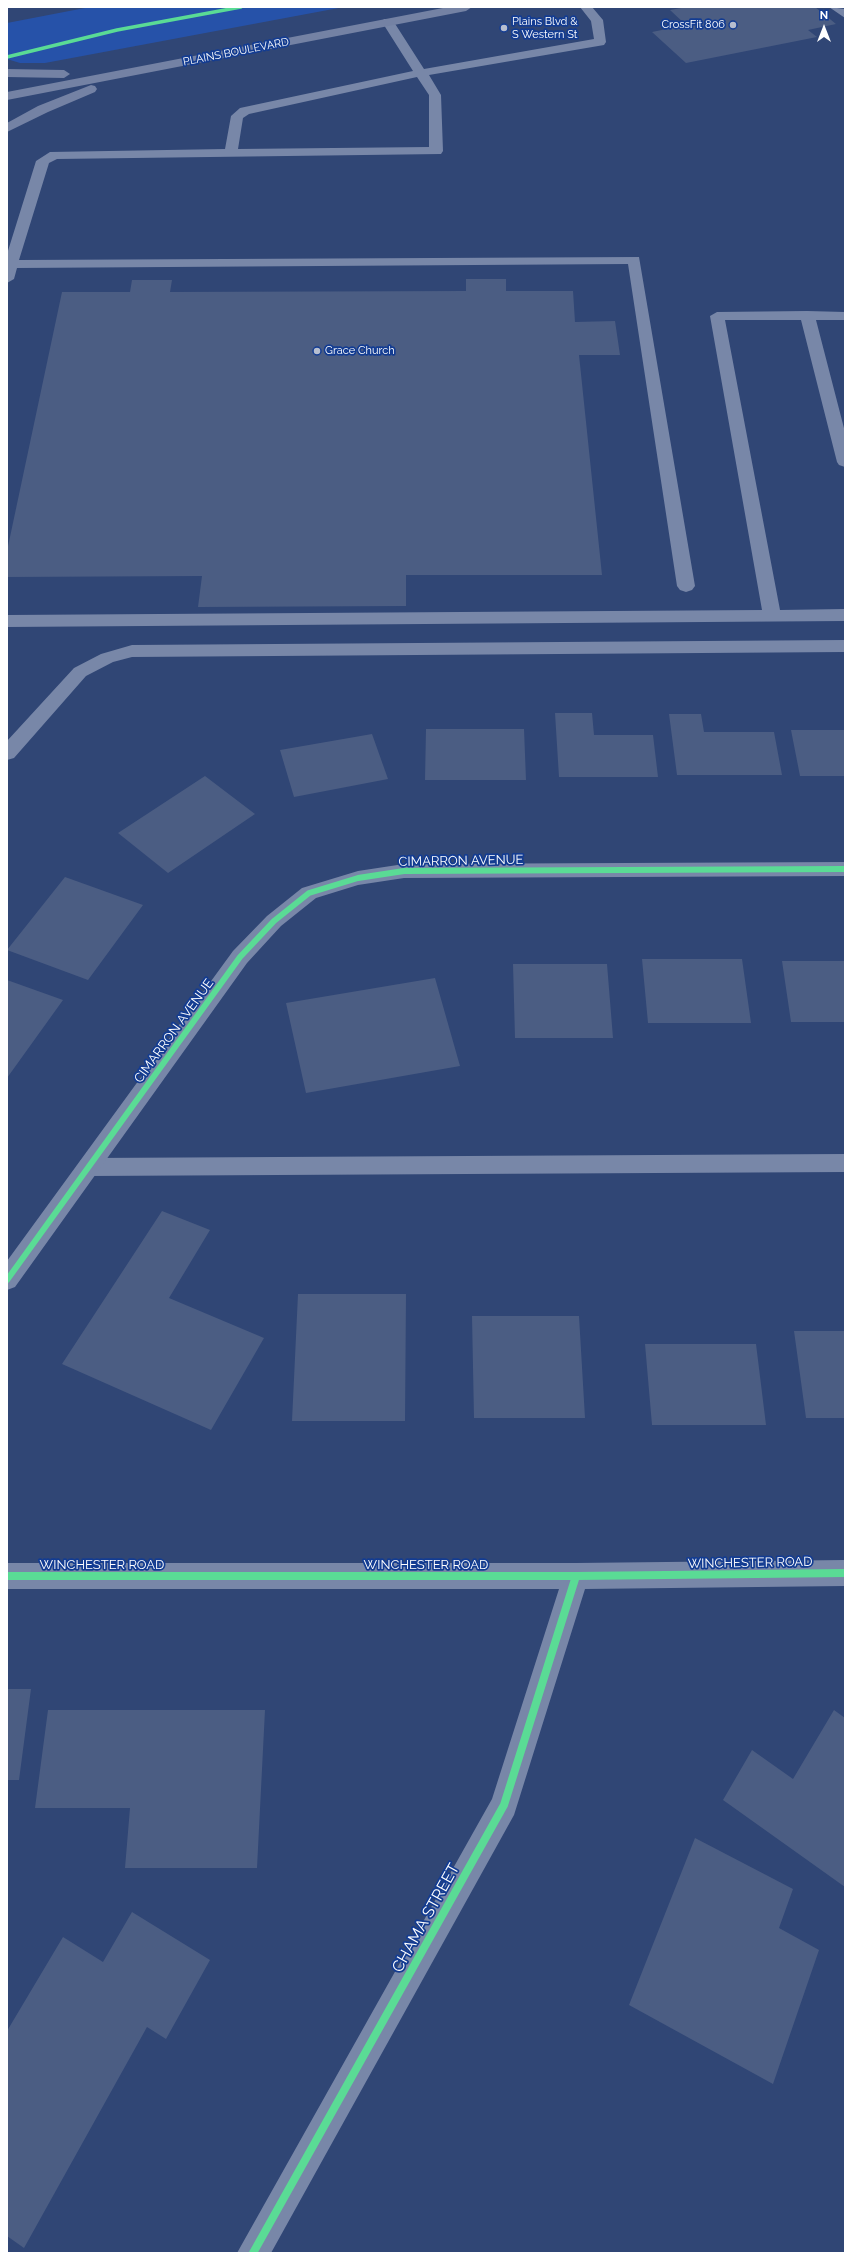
<!DOCTYPE html>
<style>
body{margin:0}
#map{position:relative;width:852px;height:2260px;overflow:hidden;background:#304675;font-family:Raleway,sans-serif}
canvas{display:block}
.frame{position:absolute;inset:0;border:8px solid #fff;pointer-events:none}
.north{position:absolute;left:804px;top:8px;width:40px;height:40px;-webkit-text-stroke:3px #133c92;paint-order:stroke;rotate:0deg;font-size:11px;font-weight:700;line-height:16px;text-align:center;color:#fff}
.north::after{content:'';display:block;margin:auto;width:14px;height:18px;background:#fff;clip-path:polygon(50% 0,100% 100%,50% 72%,0 100%)}
</style>
<div id="map">
<canvas width="852" height="2260"></canvas>
<div class="frame"></div>
<div class="north">N</div>
</div>
<script>
const c = document.querySelector('canvas').getContext('2d');
c.lineJoin = 'round';
function fillPath(path, color) {
  c.fillStyle = color;
  c.fill(path, 'evenodd');
}
function stroke(path, color, width, dash) {
  c.strokeStyle = color;
  c.lineWidth = width;
  c.lineCap = dash ? 'butt' : 'round';
  c.setLineDash(dash || []);
  c.stroke(path);
}
function write(font, color, halo, rows, align = 'center') {
  c.font = font + ' Raleway,sans-serif';
  c.lineWidth = 3.5;
  c.setLineDash([]);
  c.textBaseline = 'middle';
  c.strokeStyle = halo;
  c.fillStyle = color;
  for (const [text, x, y, turn = 0] of rows) {
    c.save();
    c.translate(x, y);
    c.rotate((+turn || 0) * Math.PI / 180);
    c.textAlign = isNaN(turn) ? turn : align;
    if (halo) c.strokeText(text, 0, 0);
    c.fillText(text, 0, 0);
    c.restore();
  }
}
fillPath(new Path2D(`
 M90,7H344L45,63H20L7,59V23Z`), '#2652a9');
fillPath(new Path2D(`
 M687,7H815L836,24L808,30L817,37L686,63L652,32L686,25L670,10Z
 M466,279H506V291H573L575,322L615,321L620,355H579L602,575H406V606L198,607L202,576L7,577V551L62,292H130L132,280H172L170,292L466,291Z
 M555,713H592L594,735H653L658,777H559Z
 M669,714H701L704,732H774L782,775H677Z
 M426,729H524L526,780H425Z
 M791,730H845V776H800Z
 M372,734L388,779L294,797L280,750Z
 M205,776L255,814L168,873L118,833Z
 M65,877L143,905L88,980L7,950Z
 M642,959H742L751,1023H648Z
 M782,961H845V1022H791Z
 M513,964H607L613,1038H515Z
 M435,978L460,1066L306,1093L286,1003Z
 M7,980L63,1000L7,1078Z
 M162,1211L210,1230L169,1298L264,1338L211,1430L62,1364Z
 M298,1294H406L405,1421H292Z
 M472,1316H579L585,1418H474Z
 M794,1331H845V1418H806Z
 M645,1344H756L766,1425H652Z
 M7,1689H31L19,1780H7Z
 M48,1710H265L257,1868H125L130,1808H35Z
 M834,1710L845,1718V1887L723,1800L752,1750L793,1779Z
 M695,1838L793,1889L779,1928L819,1950L773,2084L629,2005Z
 M132,1912L210,1960L166,2039L147,2027L24,2248L7,2236V2031L63,1937L103,1962Z`), '#4b5d83');
fillPath(new Path2D(`
 M580,7H592L603,20L606,42L604,45L429,75L441,95L443,151L441,154L57,159L49,163L19,260L639,257L695,586L692,590L686,592L680,590L677,586L628,264L17,268L14,279L7,283V254L36,161L50,152L225,149L231,116L240,108L413,71L382,22L384,19H392L424,69L594,39L591,21ZM417,77L429,95V147L238,149L243,118L249,114Z
 M829,7L845,9V18Z
 M807,311L845,312V320H816L845,432V467L839,465L837,462L801,320H725L780,610L845,609V621L7,627V615L762,610L710,316L717,312Z
 M845,640V652L132,657L113,662L86,676L14,758L7,760V741L74,668L101,654L132,645Z
 M845,1154V1172L89,1176L81,1174L78,1167L81,1160L89,1158Z`), '#7887a8');
fillPath(new Path2D(`
 M845,862V876L404,878L358,885L316,898L281,926L247,963L15,1287L7,1290V1261L233,951L267,916L302,888L358,871L404,864Z
 M845,1560V1586L585,1589L514,1815L271,2253H237L492,1799L559,1589H7V1563H576Z`), '#7887a8');
fillPath(new Path2D(`
 M448,7H472L466,11L7,100V92Z
 M7,69L64,70L70,74L64,78L7,77Z
 M91,85L95,86L97,89L95,92L48,112L7,132V123L38,106Z`), '#7482a4');
stroke(new Path2D(`
 M7,57L117,30L241,7`), '#5adb95', 3.5);
stroke(new Path2D(`
 M7,1280L240,957L274,921L309,893L358,878L404,871L845,869`), '#5adb95', 6);
stroke(new Path2D(`
 M7,1576H576L845,1573
 M253,2253L504,1805L576,1576`), '#5adb95', 8);
for (const [x, y, r, color] of [
 [733,25,4,"#b7becf"],
 [504,28,4,"#b7becf"],
 [317,351,4,"#b7becf"]
]) {
  const dot = new Path2D();
  dot.arc(x, y, r, 0, 2 * Math.PI);
  c.fillStyle = color;
  c.fill(dot);
  stroke(dot, '#133c92', 1.5);
}
write('11px', '#fff', '#133c92', [
 ["Plains Blvd &",512,22],
 ["S Western St",512,35],
 ["CrossFit 806",725,25,"right"],
 ["Grace Church",325,351]
], 'left');
write('11px', '#fff', '#133c92', [
 ["PLAINS BOULEVARD",236,52,-11]
]);
write('13px', '#fff', '#133c92', [
 ["CIMARRON AVENUE",461,861,-1],
 ["CIMARRON AVENUE",174,1031,-54],
 ["WINCHESTER ROAD",750,1563,-1],
 ["WINCHESTER ROAD",102,1565],
 ["WINCHESTER ROAD",426,1565]
]);
write('16px', '#fff', '#133c92', [
 ["CHAMA STREET",426,1918,-61]
]);
</script>
